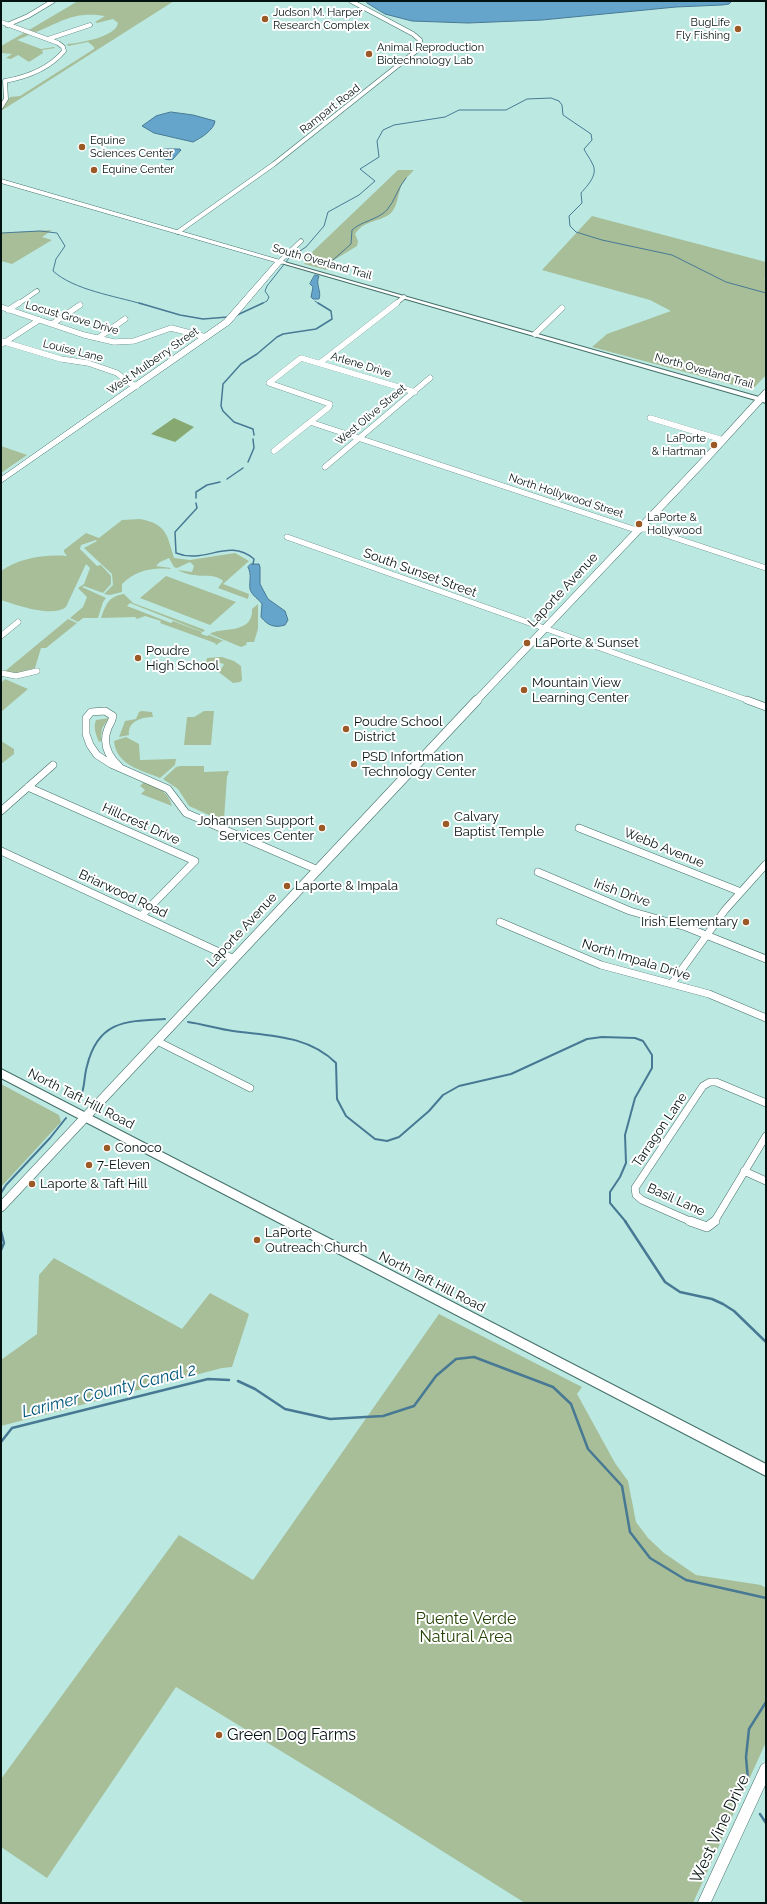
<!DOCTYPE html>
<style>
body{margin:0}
#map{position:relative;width:767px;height:1904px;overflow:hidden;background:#bbe9e2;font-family:Raleway,sans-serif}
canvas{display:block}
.frame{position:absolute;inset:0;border:2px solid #031311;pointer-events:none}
</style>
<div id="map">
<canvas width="767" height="1904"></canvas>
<div class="frame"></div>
</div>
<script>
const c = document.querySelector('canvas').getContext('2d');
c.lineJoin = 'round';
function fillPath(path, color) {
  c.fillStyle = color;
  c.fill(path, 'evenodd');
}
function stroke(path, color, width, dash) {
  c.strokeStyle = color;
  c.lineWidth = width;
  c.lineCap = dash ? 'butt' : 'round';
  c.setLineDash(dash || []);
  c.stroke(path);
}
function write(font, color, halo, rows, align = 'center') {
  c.font = font + ' Raleway,sans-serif';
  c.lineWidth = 4;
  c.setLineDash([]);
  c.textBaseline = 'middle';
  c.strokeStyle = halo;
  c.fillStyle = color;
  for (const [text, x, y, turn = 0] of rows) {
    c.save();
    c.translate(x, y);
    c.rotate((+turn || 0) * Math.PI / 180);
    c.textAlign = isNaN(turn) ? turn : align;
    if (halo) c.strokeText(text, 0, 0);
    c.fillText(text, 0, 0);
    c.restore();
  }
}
fillPath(new Path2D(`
 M78,1H174L1,111L10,97L20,96L94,49V47L88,42L68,46L67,44C80,43 116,37 118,23L113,19L97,23L95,22L105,16C74,11 63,21 36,32L29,30Z
 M24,33L29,35L17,40L41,49L54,47L55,48L42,50L43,53L29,62L18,55L11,59L6,58L12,54L1,53V46Z
 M398,170H414C410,174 405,179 402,184C398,192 398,206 391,213C379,223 365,219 355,234L358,241L357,246L334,260L327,270L304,264L308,259L306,258Z
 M592,216L766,262V277L764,279L766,280V375L752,390L592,347L607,334L671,311L650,300L542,270Z
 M52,230L42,237L52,240L12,264L1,261V233Z
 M1,446L27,455L1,473Z
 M140,519C167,524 167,535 174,558L190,560L235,553L249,561L223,584L249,594L248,599L218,588L223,581C215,573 202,577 192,575C187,574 182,572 177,570L192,572L194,566L190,562L177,568L174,567L169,558L160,562L156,566L171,568L170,569C151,567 135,571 122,584V592L110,595L104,594L113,585L112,574L84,548L97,541L96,540L81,545L80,549L97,566L101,565L111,576V584L103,593L84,586L82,587L106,598L103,602L98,618H83L78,622L70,618L83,607L87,597L78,588L84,584L90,568L86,564L66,607C53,618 16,605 1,600V571C19,558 45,554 67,556L64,552V550L86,533L99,538L122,520Z
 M166,576L236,602L210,625L140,598Z
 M124,594L133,603L205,630L203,632L130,603L127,606L171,623L173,621L202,632L201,634L207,636L209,635L226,642L222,641L216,645L215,643L160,623L161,621L145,616L137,619L135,617L101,618C106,604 109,596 124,594Z
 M258,604V629L254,642H247L246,645L241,647L210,634C218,627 254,635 252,609Z
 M68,619L77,623L46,648H41L35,668L16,674L4,672Z
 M222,657L234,661L241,666L242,680L240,682L233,683L216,670L208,668L213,666L222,668L224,664L216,662L213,665L205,667L207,658Z
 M5,679L28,689L1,712V683Z
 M142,711L152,712L153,717C143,717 127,721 129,735L119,737L125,721L136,719L139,712Z
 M204,711H214L211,745H184L187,717H194Z
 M109,718L102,728L101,741L99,742C96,735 93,727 96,720Z
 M126,737L139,744L140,760L176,759L175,765L160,778C141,770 116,765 114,741Z
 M1,741L14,749V754L1,764Z
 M180,766H204V772L229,771L227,777L224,819L220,820L189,806L178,789L163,779L176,767Z
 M144,782C158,787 168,791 172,806L141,794L145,790L140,786Z
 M1,1084L59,1115L61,1122L1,1187Z
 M54,1258L182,1329L210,1293L249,1314L232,1367L222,1368L1,1426V1360L37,1334L39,1275Z
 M439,1314L582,1387L577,1394L615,1463L628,1481L636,1522L648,1538L664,1553L696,1575L761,1585L766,1588V1742L693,1903H525L353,1795L176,1687L47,1878L1,1847V1779L179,1535L253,1580Z`), '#a7be98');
fillPath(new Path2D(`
 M174,418L194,427L175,442L151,434Z`), '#87a870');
const water = new Path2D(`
 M368,1H732L729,4L722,5L676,7L542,20L468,23L412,21L385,14L367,3Z
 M171,112L193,115L215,121C214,130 201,138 193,142L154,133L142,126L156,116Z
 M167,149H180L181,150L173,159C168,161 162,159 160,154L162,150Z
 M315,275L319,276C315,285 322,291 319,299H313L311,297L313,287L310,284Z
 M251,564H259L260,567V584L268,599L285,611L288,620L285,625C275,628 268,626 261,617L262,604C259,599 252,596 250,589C249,581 252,575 248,567Z`);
fillPath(water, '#65a5cc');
stroke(water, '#487994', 1);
stroke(new Path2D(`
 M1,233L40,231L57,233L65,246L56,259L53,271C74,290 115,296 142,304
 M324,268L351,244L352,230C362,221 377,220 387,210C395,201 398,187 406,178
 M315,301L319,304
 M261,304L267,301L269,297L265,291L267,286L289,258L306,247L324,226L328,212L359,195L375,181L360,169L379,157L377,141L383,130L394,125L445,117L459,110H506L527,99L551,98L559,101L562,105L563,115L591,134L592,140L584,149C586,154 590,158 592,163C599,174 588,185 581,193L582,203L569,216L570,226L576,232L602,240L672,255L726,282L766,293`), '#487994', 1);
stroke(new Path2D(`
 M139,303L180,315L203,319L228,317
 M235,316L263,303
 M254,435L253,429L234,422L223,411L221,406L223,384L241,364L257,354L277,337L283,334L316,329L332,319L331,311L318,303
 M248,462L254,448L253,439
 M227,479L243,468
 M196,498V492L207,485L220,482
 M196,503L197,508L175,532L176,553C205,565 228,537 254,559L253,564`), '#487994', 1.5);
stroke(new Path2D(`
 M188,1022C203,1024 218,1029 233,1031C270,1036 308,1035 336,1063L337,1099L346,1116L375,1139L387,1141L399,1137L429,1111L443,1095L459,1086L511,1074L587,1039L602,1037L635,1038L643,1041L652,1055V1068L635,1098L625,1135L626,1163L620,1177L610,1192V1203L626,1222
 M81,1096C85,1086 84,1076 87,1066C98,1021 125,1021 165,1019
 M1,1193L6,1185L50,1138L66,1118`), '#487994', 2);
stroke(new Path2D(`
 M625,1221L665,1282L680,1292L712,1299L723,1304L734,1311L766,1342
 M1,1231L4,1243L1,1250
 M238,1381L255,1389L285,1409L330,1419L383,1416L414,1406L436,1376L456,1359L474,1357L553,1387L571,1404L588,1449L622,1486L630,1532L650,1558L686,1580L766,1598
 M1,1442L12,1428L208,1379L229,1380
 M748,1780L746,1757L749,1729L766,1702
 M760,1814L766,1823`), '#487994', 2.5);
const minorFar3 = new Path2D(`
 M1,22L58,43L63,47L64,51C49,69 27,77 5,81L6,99L1,107
 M7,25L28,16L53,1
 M48,39L90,25
 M178,232L274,164L420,48V40L413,34L351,1
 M280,261L301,241
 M18,304L37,291
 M395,304L404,297`);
const minorFar2 = new Path2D(`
 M1,307L84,335L114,342L134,341L171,328L206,337
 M8,310L19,303
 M52,324L80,305
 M535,334L562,308
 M98,338L125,319
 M1,341L61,359L88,363L117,373L129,383L137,386
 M2,344L39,320
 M320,363L397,303
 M650,418L723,440
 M310,422L633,529H648L766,568
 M274,451L329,407L330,404L269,383L301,358L415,392
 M325,467L430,378
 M287,537L750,701
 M1,636L18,622
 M1,673L16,676L37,671`);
const minorFar1 = new Path2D(`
 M747,700L766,707
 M119,766C108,756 102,743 108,728C110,724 112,721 113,716L105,711L91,712L86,718V734L90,745L97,755L111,764L168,789L186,813L318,870
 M28,787L195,861L141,916
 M1,811L53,765
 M579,828L741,892
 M1,851L234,959
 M538,872L630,911L686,927L766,959
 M500,922L601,965L709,994L766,1018
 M672,983L725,910L766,864
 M157,1041L250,1088
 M744,1171L766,1181
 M692,1222L642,1200L636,1195L635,1188L703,1086L710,1082H716L766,1103
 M714,1222L766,1136`);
const minor = new Path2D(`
 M690,1221L707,1227L715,1221`);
const tertiaryFar2 = new Path2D(`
 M476,701L702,463L766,393`);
const tertiaryFar1 = new Path2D(`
 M1,1207L477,700`);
const tertiary = new Path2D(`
 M704,1903L766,1769`);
const secondary = new Path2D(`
 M281,261L766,399V403L281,263Z
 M1,1069L766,1464V1476L1,1078Z`);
const primary = new Path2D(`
 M1,179L287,262L281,264L230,324L1,483V477L224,320L275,262L1,183Z`);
stroke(minorFar3, '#446f69', 5);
stroke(minorFar2, '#446f69', 6);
stroke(minorFar1, '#446f69', 8);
stroke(minor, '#446f69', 10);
stroke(tertiaryFar2, '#446f69', 8);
stroke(tertiaryFar1, '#446f69', 10);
stroke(tertiary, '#446f69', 13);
stroke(secondary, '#446f69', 2);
stroke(primary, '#446f69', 1);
stroke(minorFar3, '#fff', 4);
stroke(minorFar2, '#fff', 5.5);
stroke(minorFar1, '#fff', 7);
stroke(minor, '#fff', 9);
stroke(tertiaryFar2, '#fff', 7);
stroke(tertiaryFar1, '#fff', 9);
stroke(tertiary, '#fff', 12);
fillPath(secondary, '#fff');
fillPath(primary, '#fff');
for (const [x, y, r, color] of [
 [265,19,4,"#9a5925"],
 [738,29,4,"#9a5925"],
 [369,54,4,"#9a5925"],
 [82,147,4,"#9a5925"],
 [94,170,4,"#9a5925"],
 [714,445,4,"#9a5925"],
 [639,524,4,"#9a5925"],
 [527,643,4,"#9a5925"],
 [138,658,4,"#9a5925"],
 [524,690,4,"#9a5925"],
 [346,729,4,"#9a5925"],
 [354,764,4,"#9a5925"],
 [446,824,4,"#9a5925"],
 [322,828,4,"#9a5925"],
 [287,886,4,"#9a5925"],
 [746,922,4,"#9a5925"],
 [107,1148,4,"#9a5925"],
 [89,1165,4,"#9a5925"],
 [32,1184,4,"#9a5925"],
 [257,1240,4,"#9a5925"],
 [219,1735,4,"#9a5925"]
]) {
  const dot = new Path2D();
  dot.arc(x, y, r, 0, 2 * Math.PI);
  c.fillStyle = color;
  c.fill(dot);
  stroke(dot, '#fff', 1.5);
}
write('11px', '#031311', '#fff', [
 ["Judson M. Harper",273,13],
 ["Research Complex",273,26],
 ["BugLife",730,23,"right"],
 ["Fly Fishing",730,36,"right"],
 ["Animal Reproduction",377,48],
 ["Biotechnology Lab",377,61],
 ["Equine",90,141],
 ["Sciences Center",90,154],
 ["Equine Center",102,170],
 ["LaPorte",706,439,"right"],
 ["& Hartman",706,452,"right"],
 ["LaPorte &",647,518],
 ["Hollywood",647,531]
], 'left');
write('11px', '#031311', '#fff', [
 ["Rampart Road",330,109,-38],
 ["South Overland Trail",322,262,16],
 ["Locust Grove Drive",72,318,16],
 ["Louise Lane",73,351,14],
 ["West Mulberry Street",153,361,-35],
 ["Arlene Drive",361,365,17],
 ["North Overland Trail",704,371,16],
 ["West Olive Street",371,415,-40],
 ["North Hollywood Street",566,496,18]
]);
write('13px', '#031311', '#fff', [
 ["South Sunset Street",420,573,20],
 ["Laporte Avenue",563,590,-47],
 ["Hillcrest Drive",141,824,24],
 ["Webb Avenue",664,848,22],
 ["Irish Drive",622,893,20],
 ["Briarwood Road",123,894,25],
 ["Laporte Avenue",242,930,-47],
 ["North Impala Drive",636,960,17],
 ["North Taft Hill Road",81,1099,27],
 ["Tarragon Lane",660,1130,-56],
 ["Basil Lane",676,1200,24],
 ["North Taft Hill Road",432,1282,27]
]);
write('13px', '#031311', '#fff', [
 ["LaPorte & Sunset",535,643],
 ["Poudre",146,651],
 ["High School",146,666],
 ["Mountain View",532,683],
 ["Learning Center",532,698],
 ["Poudre School",354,722],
 ["District",354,737],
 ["PSD Infortmation",362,757],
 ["Technology Center",362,772],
 ["Calvary",454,817],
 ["Baptist Temple",454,832],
 ["Johannsen Support",314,821,"right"],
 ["Services Center",314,836,"right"],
 ["Laporte & Impala",295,886],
 ["Irish Elementary",738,922,"right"],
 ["Conoco",115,1148],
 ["7-Eleven",97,1165],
 ["Laporte & Taft Hill",40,1184],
 ["LaPorte",265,1233],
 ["Outreach Church",265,1248]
], 'left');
write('16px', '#234203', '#fff', [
 ["Puente Verde",466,1619],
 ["Natural Area",466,1637]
]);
write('16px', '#031311', '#fff', [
 ["Green Dog Farms",227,1735]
], 'left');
write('16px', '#031311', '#fff', [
 ["West Vine Drive",720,1829,-65]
]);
write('italic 17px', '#03587e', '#fff', [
 ["Larimer County Canal 2",109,1391,-14]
]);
</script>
